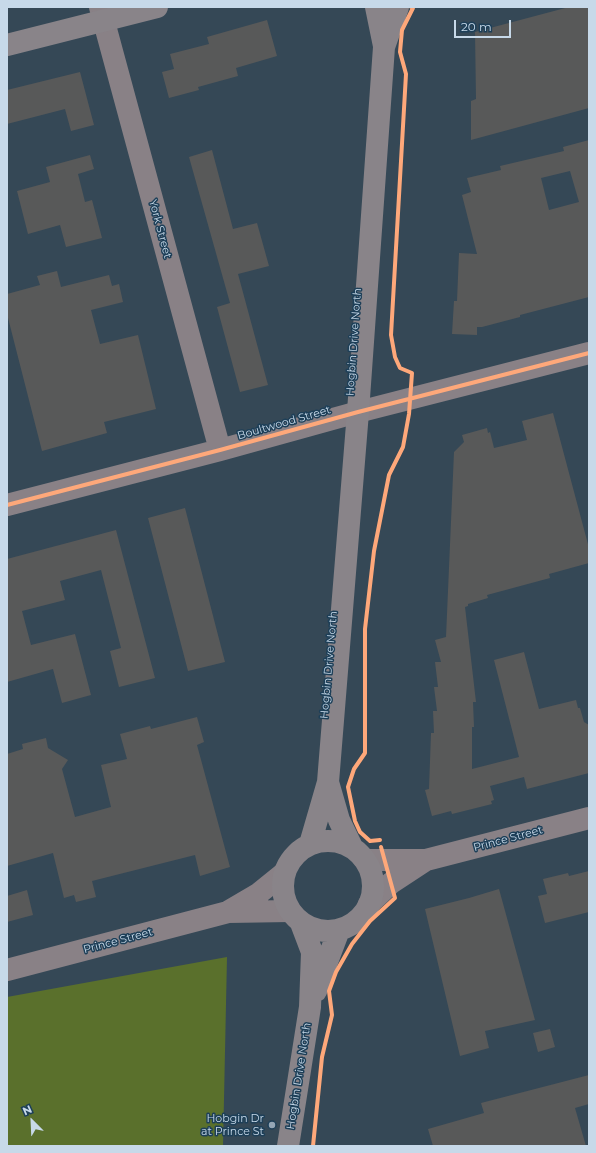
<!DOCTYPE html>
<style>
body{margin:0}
#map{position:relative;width:596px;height:1153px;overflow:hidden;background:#354856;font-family:Montserrat,sans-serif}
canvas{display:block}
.frame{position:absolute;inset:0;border:8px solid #c7d9e9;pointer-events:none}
.north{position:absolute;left:12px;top:1101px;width:40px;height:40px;-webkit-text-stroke:3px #1d3f58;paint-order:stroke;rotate:336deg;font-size:11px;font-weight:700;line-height:16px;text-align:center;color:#c7d9e9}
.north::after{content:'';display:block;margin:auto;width:14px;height:18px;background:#c7d9e9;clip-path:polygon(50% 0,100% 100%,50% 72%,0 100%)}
.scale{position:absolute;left:454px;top:20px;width:57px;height:18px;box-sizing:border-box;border:2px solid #c7d9e9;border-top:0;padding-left:5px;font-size:12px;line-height:14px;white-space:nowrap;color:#c7d9e9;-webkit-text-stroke:3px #1d3f58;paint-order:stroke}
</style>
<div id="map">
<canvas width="596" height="1153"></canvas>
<div class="frame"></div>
<div class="north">N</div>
<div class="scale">20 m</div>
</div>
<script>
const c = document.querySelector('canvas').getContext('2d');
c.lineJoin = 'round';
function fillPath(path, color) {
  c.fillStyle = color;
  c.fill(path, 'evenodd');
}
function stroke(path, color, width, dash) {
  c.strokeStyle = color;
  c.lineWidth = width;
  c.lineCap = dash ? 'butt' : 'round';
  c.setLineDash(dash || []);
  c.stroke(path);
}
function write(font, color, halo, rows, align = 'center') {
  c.font = font + ' Montserrat,sans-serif';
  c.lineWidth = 3;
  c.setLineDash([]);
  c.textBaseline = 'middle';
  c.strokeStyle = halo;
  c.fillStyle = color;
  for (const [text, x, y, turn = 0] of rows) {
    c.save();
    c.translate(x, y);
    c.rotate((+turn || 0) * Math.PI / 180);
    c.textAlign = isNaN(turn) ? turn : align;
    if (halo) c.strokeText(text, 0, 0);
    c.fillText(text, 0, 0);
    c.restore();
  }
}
fillPath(new Path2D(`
 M227,957L223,1146H7V997Z`), '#5a702c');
fillPath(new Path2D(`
 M569,7H589V108L471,140V101L476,99L475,32Z
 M267,20L277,56L236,68L238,76L198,87L199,90L169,98L162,72L174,69L170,54L209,44L207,37Z
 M80,72L94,125L71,131L65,109L7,124V90Z
 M589,140V297L520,315V317L482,327H477V335L452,334L454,301H457L459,253L477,254L462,195L471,192L467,178L501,170L500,166L564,151L563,147ZM570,171L579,202L549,210L541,178Z
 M212,150L233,229L257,223L269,266L238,274L268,385L240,392L217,307L230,303L189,157Z
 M90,155L94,169L78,174L85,202L92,200L102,238L66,247L60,225L28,234L17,191L50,182L46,167Z
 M57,271L61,287L109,275L112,286L119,284L123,302L91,310L100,344L138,335L156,409L104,422L107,433L42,451L7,314V294L40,285L37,276Z
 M553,413L589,548V563L549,574L550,578L487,595L488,598L468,604V606L465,607L476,702H473L474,727H472V769L519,757L494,660L524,652L539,709L576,700L578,708H580L584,722L589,725V773L527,789L524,777L490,786L494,800L491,801L492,804L452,814L451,811L432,816L425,790L429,789L431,733H434L433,711H437L434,687H438L435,662H441L435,640L446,637L454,452L464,442L462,435L487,428L488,433L490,432L494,448L527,440L522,421Z
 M185,508L225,662L188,671L148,518Z
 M116,530L155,678L119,687L110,651L121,648L101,570L60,581L65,600L22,611L31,645L75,634L91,695L62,703L53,669L7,682V559Z
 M197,717L204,742L197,745L230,867L200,876L195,855L92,881L96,897L76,902L74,895L64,898L53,853L7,866V754L23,749L22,744L46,738L48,748L68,760L62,769L75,817L111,807L101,765L127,759L120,734L150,726L151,729Z
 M589,871V912L545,923L538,896L547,894L543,879L568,873L569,876Z
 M499,889L535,1020L485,1031L489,1048L460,1056L425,909L469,898Z
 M27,890L33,915L7,922V896Z
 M550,1029L555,1047L538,1052L533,1033Z
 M589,1075V1104L575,1108L586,1146H433L428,1129L484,1113L481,1103Z`), '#585959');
stroke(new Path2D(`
 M100,7L220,450
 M7,505L220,450L358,412L589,353
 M365,860H426L589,818
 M369,904L391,883L426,860
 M229,911L258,894L284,873
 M7,970L228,912L290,911`), '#898186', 22);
stroke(new Path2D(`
 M376,7L384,46
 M7,45L157,7
 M328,782L339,820L352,847
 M283 886a45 45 0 1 1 90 0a45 45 0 1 1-90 0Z
 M310,844L328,782L358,412L384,47L398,7
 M316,991L339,930
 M288,1146L310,1007L312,952L301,923`), '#898489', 22);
stroke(new Path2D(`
 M7,505L220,450L358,412L589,353
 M380,840L370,841L360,832L355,821L348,787L354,769L365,753V629L374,551L389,475L403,447L409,414L412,373L400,368L395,357L391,335L406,74L400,52L402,30L413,8L411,7
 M313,1146L322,1057L332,1015L329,991L336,972L352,944L370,921L395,898L381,847`), '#fea87a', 4);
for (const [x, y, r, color] of [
 [272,1125,4,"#94a6b6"]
]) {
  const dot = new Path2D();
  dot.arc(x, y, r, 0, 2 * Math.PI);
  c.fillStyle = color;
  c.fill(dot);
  stroke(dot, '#1d3f58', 1.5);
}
write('11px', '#c7d9e9', '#1d3f58', [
 ["York Street",160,229,75],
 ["Hogbin Drive North",354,342,-86],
 ["Boultwood Street",284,423,-16],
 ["Hogbin Drive North",329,665,-85],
 ["Prince Street",508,839,-15],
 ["Prince Street",118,941,-15],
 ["Hogbin Drive North",299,1076,-81]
]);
write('11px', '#c7d9e9', '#1d3f58', [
 ["Hobgin Dr",264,1119],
 ["at Prince St",264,1132]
], 'right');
</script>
